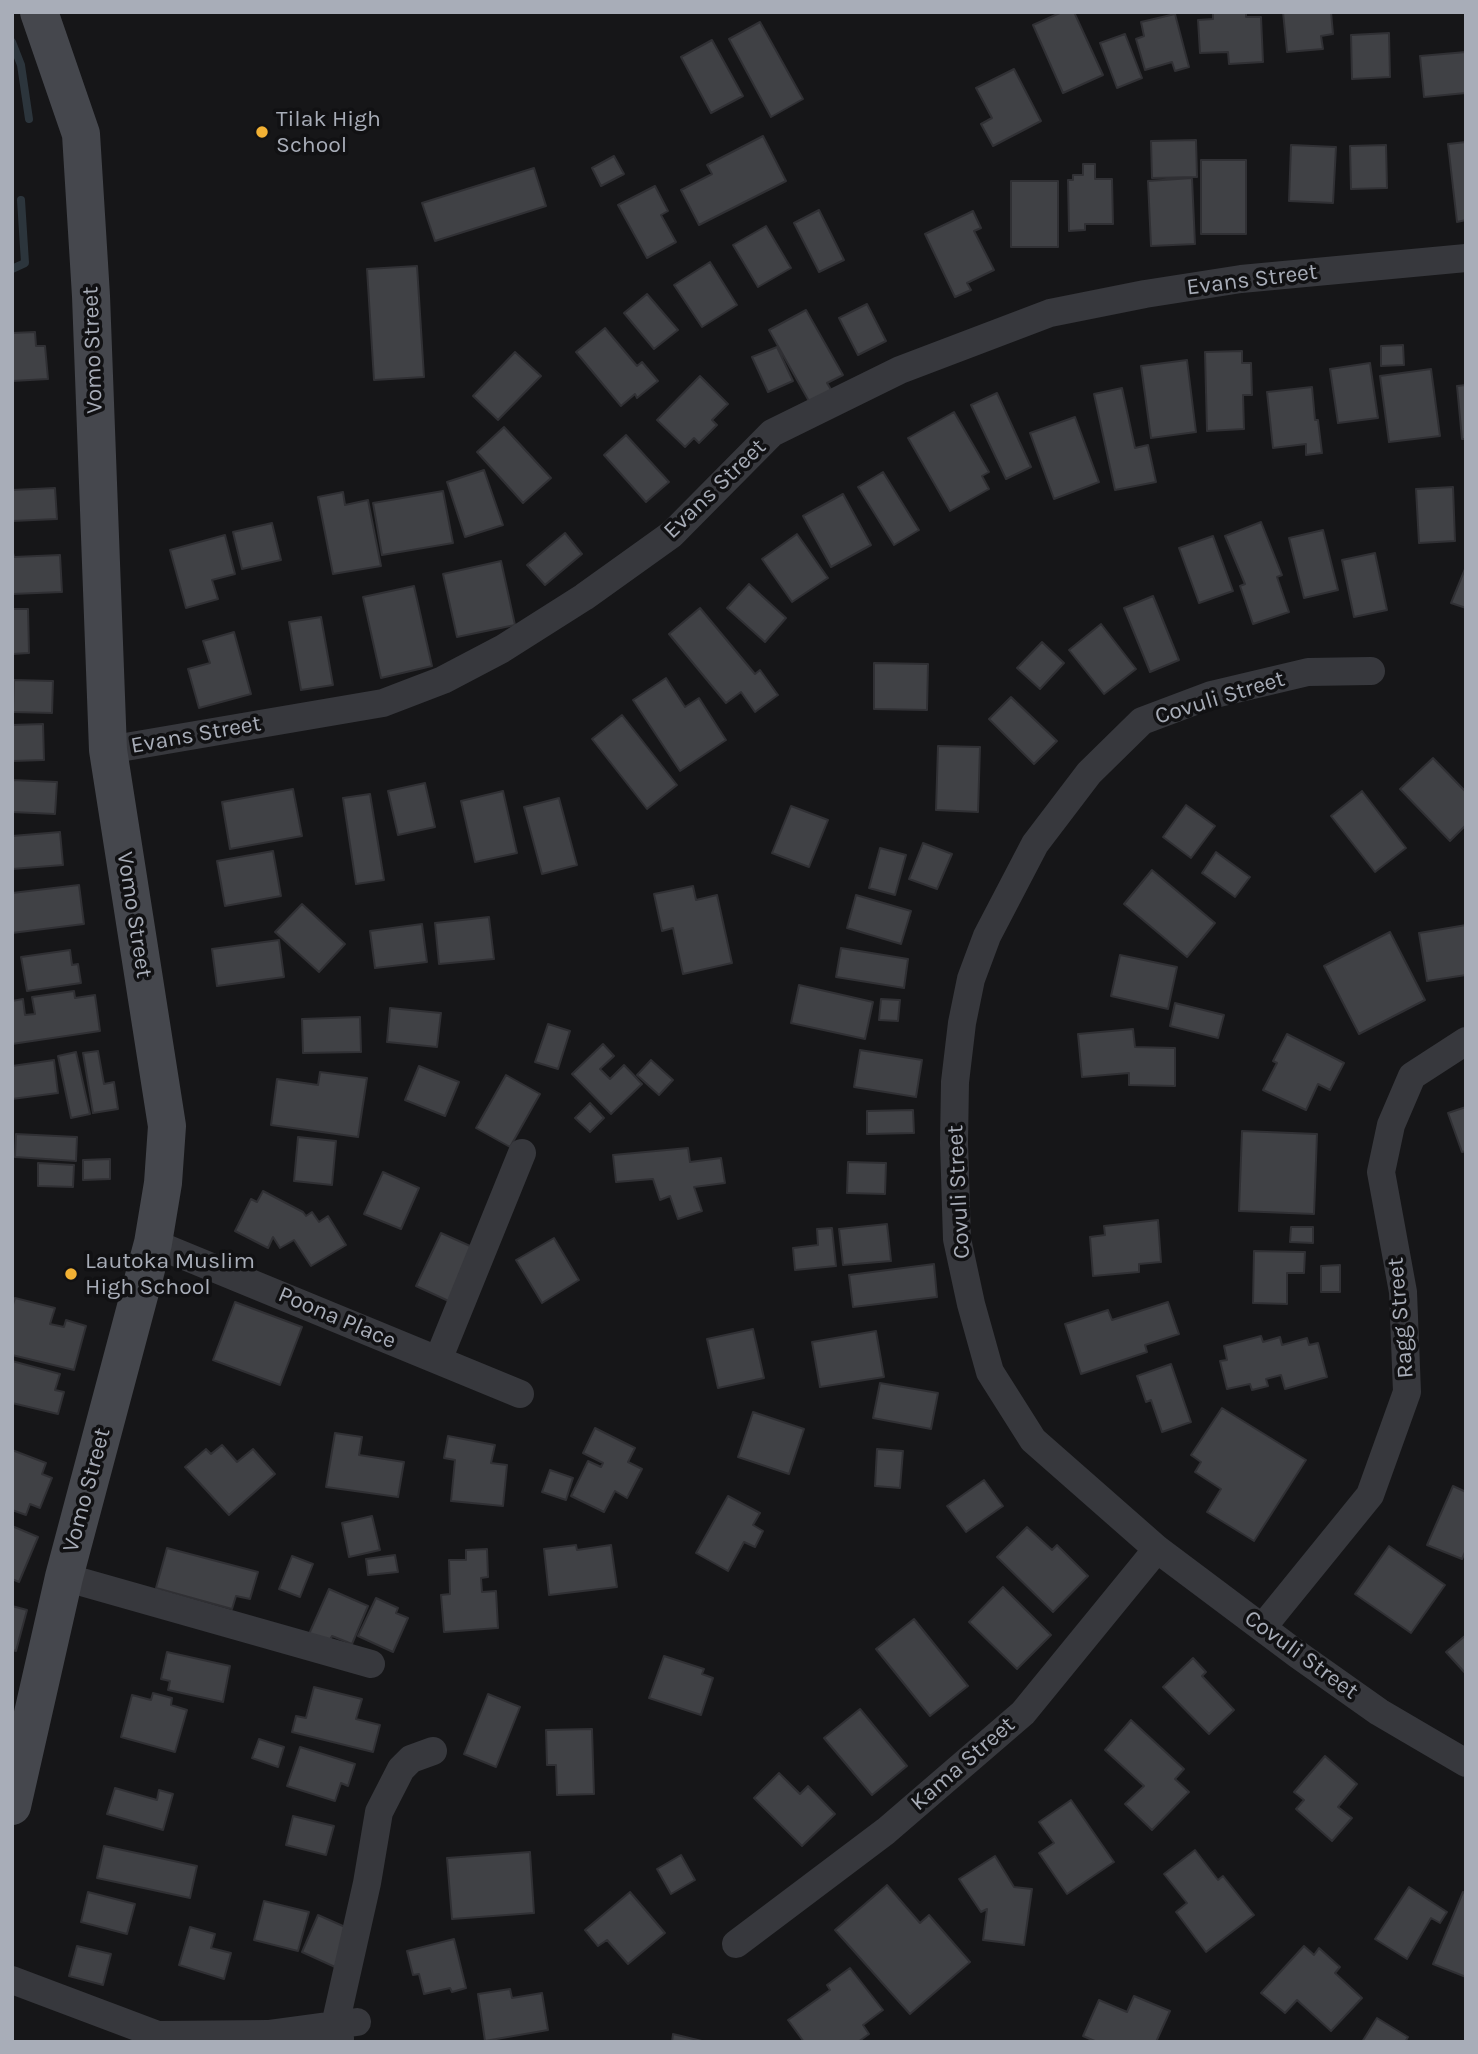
<!DOCTYPE html>
<style>
body{margin:0}
#map{position:relative;width:1478px;height:2054px;overflow:hidden;background:#161618;font-family:Karla,sans-serif}
canvas{display:block}
.frame{position:absolute;inset:0;border:14px solid #a8adb8;pointer-events:none}
</style>
<div id="map">
<canvas width="1478" height="2054"></canvas>
<div class="frame"></div>
</div>
<script>
const c = document.querySelector('canvas').getContext('2d');
c.lineJoin = 'round';
function stroke(path, color, width, dash) {
  c.strokeStyle = color;
  c.lineWidth = width;
  c.lineCap = dash ? 'butt' : 'round';
  c.setLineDash(dash || []);
  c.stroke(path);
}
function fillPath(path, color) {
  c.fillStyle = color;
  c.fill(path, 'evenodd');
}
function write(font, color, halo, rows, align = 'center') {
  c.font = font + ' Karla,sans-serif';
  c.lineWidth = 7;
  c.setLineDash([]);
  c.textBaseline = 'middle';
  c.strokeStyle = halo;
  c.fillStyle = color;
  for (const [text, x, y, turn = 0] of rows) {
    c.save();
    c.translate(x, y);
    c.rotate((+turn || 0) * Math.PI / 180);
    c.textAlign = isNaN(turn) ? turn : align;
    if (halo) c.strokeText(text, 0, 0);
    c.fillText(text, 0, 0);
    c.restore();
  }
}
stroke(new Path2D(`
 M12,42L21,65L29,119
 M12,269L25,263L21,200`), '#2c353c', 8);
const building = new Path2D(`
 M1062,12H1074L1103,75L1063,93L1033,25Z
 M1213,12H1246V17H1261L1263,62L1229,64L1228,52L1200,53L1198,20L1213,19Z
 M1283,12H1331L1333,34L1321,36L1323,49L1287,52Z
 M1175,14L1189,67L1175,71L1172,62L1145,70L1136,39L1144,36L1141,22Z
 M760,22L803,99L771,117L729,39Z
 M1389,33L1390,77L1352,79L1351,35Z
 M1125,34L1142,78L1117,88L1100,43Z
 M712,40L743,96L711,113L681,57Z
 M1466,52V93L1424,97L1420,56Z
 M1014,69L1041,121L993,146L981,124L992,118L976,88Z
 M763,136L786,181L699,225L681,190L712,174L707,165Z
 M1196,140L1197,177L1152,178L1151,141Z
 M1466,142V220L1457,222L1448,144Z
 M1291,145L1336,147L1333,203L1289,201Z
 M1386,145L1387,188L1351,189L1350,146Z
 M614,156L624,174L601,186L592,168Z
 M1201,160H1246V234H1201Z
 M1083,164H1095V179H1112L1113,224H1085V230L1069,231L1068,180H1073V175H1083Z
 M534,168L546,206L435,241L422,203Z
 M1192,178L1195,244L1151,246L1148,181Z
 M1011,181H1058V247H1011Z
 M655,186L668,211L661,215L676,242L647,258L618,205Z
 M819,210L844,260L819,272L794,223Z
 M973,211L981,228L974,231L994,270L967,283L971,290L955,297L925,234Z
 M766,226L791,268L758,287L733,245Z
 M710,262L737,305L702,327L674,285Z
 M417,266L424,377L374,380L367,269Z
 M647,294L678,330L654,349L624,313Z
 M867,304L886,341L858,355L839,318Z
 M806,310L843,375L827,383L832,391L810,403L769,330Z
 M605,328L637,366L642,362L658,381L637,398L635,394L621,406L576,352Z
 M35,332L36,346H45L48,379L12,381V333Z
 M1403,345L1404,365L1381,366V346Z
 M777,347L793,381L768,392L752,357Z
 M1242,351V363H1251L1252,395H1243L1244,429L1207,431L1205,352Z
 M515,352L541,376L498,420L473,396Z
 M1187,360L1196,432L1151,438L1141,366Z
 M1370,363L1378,418L1338,423L1330,369Z
 M1431,369L1440,436L1389,442L1380,376Z
 M700,376L728,404L712,420L717,425L699,443L694,438L685,447L657,420Z
 M1466,385V439H1462L1457,386Z
 M1312,387L1315,420H1318L1322,453L1306,455V444L1273,448L1267,392Z
 M1122,388L1135,448L1148,445L1156,482L1115,490L1094,394Z
 M997,393L1031,467L1006,479L971,405Z
 M954,412L989,472L982,476L989,489L950,511L908,438Z
 M1075,417L1099,482L1054,499L1030,433Z
 M504,427L551,478L523,503L477,452Z
 M626,435L669,482L646,502L604,455Z
 M484,470L503,525L465,537L447,482Z
 M883,472L919,530L894,545L858,487Z
 M1453,487L1455,541L1419,543L1416,489Z
 M55,488L57,519L12,521V490Z
 M443,491L453,543L382,555L373,503Z
 M343,492L345,505L368,500L381,566L333,574L318,497Z
 M843,494L871,545L831,567L803,516Z
 M1261,522L1282,575L1277,577L1289,612L1253,624L1240,586L1245,584L1225,536Z
 M272,523L281,560L242,569L233,532Z
 M1323,530L1338,590L1304,598L1289,538Z
 M565,533L582,554L545,585L527,565Z
 M797,534L828,578L792,602L762,559Z
 M225,535L235,574L212,580L218,599L186,608L170,550Z
 M1213,536L1233,591L1199,603L1179,548Z
 M12,549L14,557L60,555L62,592L12,594Z
 M1375,553L1387,610L1354,617L1342,560Z
 M501,561L515,625L457,637L443,574Z
 M1465,569H1466V608L1451,603Z
 M749,584L786,618L765,642L727,608Z
 M414,586L432,666L381,678L363,597Z
 M1153,596L1179,660L1150,672L1124,608Z
 M700,608L755,674L760,670L778,695L755,712L741,692L726,703L669,634Z
 M12,609H28L29,653L12,654Z
 M321,617L333,685L301,690L289,622Z
 M1101,624L1136,669L1104,694L1069,650Z
 M234,632L251,694L199,708L188,669L210,663L203,641Z
 M1042,642L1064,663L1040,689L1017,668Z
 M874,663L928,664L927,710L874,709Z
 M666,678L685,707L699,698L726,740L680,771L633,700Z
 M14,680L53,681L52,713L13,712Z
 M1011,697L1057,741L1034,764L989,719Z
 M622,715L677,785L647,809L592,739Z
 M43,724L44,760L12,761V725Z
 M938,746L980,747L978,812L936,810Z
 M1433,758L1466,792V825L1450,841L1400,789Z
 M12,780L57,782L55,814L12,812Z
 M425,783L435,827L398,835L388,791Z
 M293,789L302,836L230,849L222,802Z
 M503,791L517,853L475,862L461,801Z
 M1362,791L1406,848L1375,872L1331,816Z
 M370,794L384,880L356,884L343,798Z
 M559,798L577,865L542,874L524,807Z
 M1186,805L1215,826L1191,858L1163,837Z
 M791,806L828,820L809,867L772,853Z
 M60,832L63,865L12,869V836Z
 M923,843L952,854L937,889L909,879Z
 M880,848L906,855L895,895L869,888Z
 M273,851L281,896L225,906L217,861Z
 M1216,852L1250,877L1235,897L1202,873Z
 M1152,870L1215,923L1187,957L1124,904Z
 M79,885L84,924L12,933V893Z
 M693,886L696,900L717,895L732,963L683,974L673,928L662,931L654,894Z
 M856,895L911,911L901,944L847,928Z
 M302,904L345,944L319,972L275,932Z
 M489,917L494,959L439,964L435,923Z
 M422,924L427,962L375,968L370,931Z
 M1466,925V975L1427,981L1419,933Z
 M1390,932L1425,1000L1359,1034L1324,966Z
 M279,940L284,977L217,986L212,949Z
 M841,948L908,959L904,988L836,977Z
 M70,950L72,965L78,964L81,983L27,991L21,957Z
 M1120,955L1177,967L1168,1009L1111,996Z
 M799,985L873,1002L865,1039L791,1023Z
 M74,991L75,998L95,995L100,1031L12,1044V1001L23,999L25,1015L35,1014L32,997Z
 M881,999L900,1000L898,1021L879,1020Z
 M1175,1003L1224,1015L1218,1038L1170,1026Z
 M390,1008L441,1013L437,1047L387,1042Z
 M360,1017L361,1052L303,1053L302,1019Z
 M548,1024L570,1031L558,1069L535,1062Z
 M1133,1029L1135,1047L1175,1048V1086L1129,1085V1073L1082,1077L1078,1034Z
 M1287,1034L1344,1063L1330,1090L1318,1084L1306,1110L1263,1090L1277,1063L1273,1061Z
 M603,1044L614,1056L600,1069L610,1079L624,1065L642,1084L611,1114L572,1074Z
 M860,1050L922,1060L916,1097L854,1087Z
 M98,1051L104,1084L114,1082L118,1109L93,1113L83,1053Z
 M76,1052L90,1114L71,1118L58,1056Z
 M54,1060L58,1093L12,1099V1066Z
 M651,1060L673,1080L659,1095L637,1075Z
 M419,1066L459,1082L445,1116L405,1100Z
 M320,1072L367,1078L358,1137L271,1125L277,1079L318,1085Z
 M506,1075L540,1094L510,1147L476,1128Z
 M590,1103L604,1118L590,1132L575,1118Z
 M1466,1107V1151L1462,1152L1448,1113Z
 M913,1110L914,1133L867,1134V1111Z
 M1242,1131L1317,1134L1314,1214L1239,1211Z
 M16,1134L77,1137L76,1161L15,1157Z
 M298,1137L336,1141L332,1185L294,1181Z
 M688,1148L690,1162L721,1158L725,1183L694,1187L702,1211L678,1219L670,1196L660,1200L653,1179L616,1182L613,1155Z
 M110,1159V1179L83,1180V1160Z
 M848,1162L886,1163L885,1194L847,1193Z
 M38,1163L74,1165L73,1187L38,1186Z
 M383,1172L419,1188L401,1229L364,1214Z
 M263,1191L303,1212L306,1216L312,1212L319,1222L328,1216L346,1245L311,1266L294,1240L280,1248L273,1237L268,1248L235,1231L251,1199L257,1202Z
 M1158,1220L1161,1262L1139,1264V1272L1093,1276L1090,1237L1105,1235L1104,1226Z
 M887,1224L891,1261L843,1265L839,1229Z
 M1291,1227H1313V1243L1290,1242Z
 M832,1228L836,1266L795,1270L793,1248L818,1245L817,1229Z
 M441,1233L479,1250L455,1304L416,1286Z
 M554,1238L579,1280L542,1303L516,1260Z
 M1254,1251L1305,1252L1304,1273H1287V1304L1253,1303Z
 M934,1264L937,1297L853,1307L849,1275Z
 M1340,1265V1292H1321V1266Z
 M15,1298L55,1308L50,1324L64,1327L66,1320L86,1326L74,1370L12,1355V1308Z
 M235,1302L302,1327L280,1385L213,1360Z
 M1168,1302L1179,1334L1145,1345L1147,1352L1081,1374L1065,1324L1108,1310L1112,1320Z
 M753,1329L764,1378L718,1388L707,1339Z
 M876,1331L884,1377L820,1387L812,1342Z
 M1261,1336L1263,1342L1280,1337L1282,1345L1307,1338L1309,1345L1318,1343L1327,1377L1285,1389L1281,1375L1266,1379L1268,1386L1252,1390L1250,1384L1227,1389L1220,1361L1227,1360L1224,1346Z
 M12,1361L60,1374L55,1390L64,1392L58,1414L12,1403Z
 M1171,1364L1191,1422L1162,1432L1151,1400L1146,1402L1137,1376Z
 M880,1383L938,1393L931,1429L873,1418Z
 M1222,1408L1306,1460L1254,1541L1207,1512L1221,1489L1195,1472L1201,1462L1191,1455Z
 M753,1412L804,1429L789,1474L738,1457Z
 M595,1428L635,1448L628,1462L642,1469L627,1498L615,1491L604,1512L571,1496L588,1461L601,1467L603,1463L583,1453Z
 M335,1433L362,1437L359,1455L404,1462L398,1497L326,1487Z
 M448,1436L495,1445L491,1463L507,1465L503,1506L451,1501L455,1460L444,1458Z
 M222,1445L237,1462L253,1449L275,1474L229,1515L185,1467L206,1449L211,1454Z
 M877,1449L903,1451L900,1488L875,1486Z
 M12,1450L46,1463L42,1474L52,1478L40,1508L30,1504L26,1515L12,1510Z
 M550,1470L573,1478L566,1500L542,1492Z
 M984,1480L1003,1506L966,1532L947,1506Z
 M1453,1486L1466,1492V1550L1462,1559L1427,1545Z
 M728,1496L760,1513L753,1525L763,1531L755,1547L744,1542L728,1571L696,1553Z
 M372,1516L380,1550L349,1557L342,1523Z
 M12,1526L38,1537L19,1582L12,1579Z
 M1027,1527L1052,1550L1057,1545L1088,1576L1053,1612L997,1557Z
 M576,1545L577,1550L611,1545L617,1587L549,1595L544,1549Z
 M1389,1546L1445,1585L1411,1633L1355,1594Z
 M167,1548L258,1572L250,1599L236,1596L232,1609L156,1588Z
 M487,1549L488,1577L481,1578L482,1592L496,1591L498,1628L444,1632L441,1595L450,1594L449,1560H466V1550Z
 M395,1555L398,1572L368,1575L366,1559Z
 M292,1556L313,1564L300,1597L279,1589Z
 M1003,1587L1051,1635L1017,1669L969,1622Z
 M329,1589L368,1606L352,1644L332,1636L329,1642L309,1634Z
 M376,1598L398,1608L396,1613L408,1618L393,1652L358,1636Z
 M12,1606L27,1610L16,1651L12,1650Z
 M914,1619L968,1686L930,1716L876,1649Z
 M1466,1635V1674L1446,1652Z
 M167,1652L230,1666L223,1702L168,1690L170,1681L161,1679Z
 M664,1656L704,1669L702,1674L713,1678L701,1715L649,1698Z
 M1193,1658L1206,1672L1202,1676L1234,1710L1209,1734L1163,1687Z
 M314,1687L362,1699L356,1719L380,1725L373,1752L292,1732L296,1716L306,1718Z
 M153,1693L172,1698L171,1705L187,1710L175,1752L121,1737L132,1695L151,1700Z
 M488,1694L520,1707L496,1767L464,1754Z
 M860,1709L907,1766L872,1795L824,1738Z
 M1131,1720L1184,1769L1175,1779L1189,1792L1152,1830L1125,1804L1144,1786L1105,1750Z
 M592,1729L594,1794L557,1795L556,1765H547L546,1730Z
 M259,1739L284,1747L278,1767L252,1758Z
 M300,1747L355,1764L348,1786L341,1783L335,1801L287,1786Z
 M1325,1756L1357,1784L1338,1807L1352,1818L1332,1841L1296,1809L1304,1800L1294,1792Z
 M779,1773L800,1794L808,1786L835,1814L802,1846L754,1798Z
 M115,1788L157,1800L159,1790L173,1794L163,1830L107,1814Z
 M1071,1800L1114,1862L1067,1894L1039,1853L1054,1843L1039,1822Z
 M293,1816L334,1826L326,1855L286,1845Z
 M104,1846L197,1866L190,1898L97,1878Z
 M1195,1850L1218,1880L1223,1876L1254,1915L1206,1952L1176,1912L1187,1903L1164,1874Z
 M530,1852L534,1913L452,1919L447,1858Z
 M681,1855L695,1880L671,1894L657,1869Z
 M995,1856L1014,1887L1032,1889L1024,1945L983,1940L987,1909L981,1912L959,1879Z
 M887,1885L920,1923L929,1915L970,1962L910,2014L835,1930Z
 M1409,1887L1447,1912L1440,1923L1431,1918L1407,1959L1375,1939Z
 M88,1892L135,1904L127,1934L81,1922Z
 M630,1892L665,1933L628,1964L607,1940L598,1946L585,1930Z
 M1463,1892L1466,1893V1977L1433,1964Z
 M264,1901L309,1912L298,1951L254,1940Z
 M318,1915L352,1930L335,1967L302,1952Z
 M190,1927L215,1934L211,1948L231,1953L224,1979L179,1965Z
 M454,1939L466,1988L452,1992L450,1988L424,1994L419,1974L413,1975L407,1951Z
 M77,1946L111,1954L103,1985L69,1976Z
 M1304,1946L1314,1955L1319,1948L1340,1967L1335,1973L1362,1998L1331,2031L1297,2000L1285,2013L1261,1993Z
 M850,1968L883,2010L863,2025L869,2034L858,2042H804L788,2020L830,1990L827,1985Z
 M510,1989L512,1998L542,1993L548,2030L485,2041L478,1994Z
 M1134,1996L1170,2011L1156,2042H1097L1083,2036L1099,2000L1127,2012Z
 M1377,2018L1408,2037L1405,2042H1362Z
 M673,2034L706,2042H672Z`);
fillPath(building, '#404145');
stroke(building, '#303034', 2);
stroke(new Path2D(`
 M1371,671L1308,672L1211,695L1142,721L1089,773L1035,844L987,936L971,979L962,1023L955,1082L954,1143L957,1239L971,1304L990,1372L1033,1440L1157,1549L1297,1654L1379,1712L1466,1763
 M108,750L383,703L443,680L502,649L584,597L672,534L772,433L900,370L1050,313L1145,294L1241,279L1466,258
 M153,1243L520,1394
 M438,1360L522,1153
 M64,1577L371,1664
 M1262,1628L1370,1495L1407,1392L1403,1292L1381,1172L1391,1125L1412,1076L1466,1041
 M736,1944L886,1831L1023,1713L1157,1549
 M12,1980L158,2035L268,2034L357,2022
 M340,2039L335,2025L367,1883L379,1812L401,1769L411,1759L433,1751`), '#37383d', 28);
stroke(new Path2D(`
 M12,1806L64,1577L153,1243L163,1183L167,1126L108,750L91,296L81,134L39,12`), '#45474d', 38);
for (const [x, y, r, color] of [
 [262,132,7,"#f2b134"],
 [71,1274,7,"#f2b134"]
]) {
  const dot = new Path2D();
  dot.arc(x, y, r, 0, 2 * Math.PI);
  c.fillStyle = color;
  c.fill(dot);
  stroke(dot, '#111113', 2.5);
}
write('23px', '#a8adb8', '#111113', [
 ["Tilak High",276,119],
 ["School",276,145],
 ["Lautoka Muslim",85,1261],
 ["High School",85,1287]
], 'left');
write('23px', '#a8adb8', '#111113', [
 ["Evans Street",1252,280,-7],
 ["Vomo Street",93,350,-92],
 ["Evans Street",715,489,-44],
 ["Covuli Street",1220,698,-17],
 ["Evans Street",196,735,-10],
 ["Vomo Street",134,915,81],
 ["Covuli Street",959,1192,-93],
 ["Poona Place",337,1318,23],
 ["Ragg Street",1401,1318,-95],
 ["Vomo Street",87,1490,-75],
 ["Covuli Street",1301,1655,36],
 ["Kama Street",963,1764,-41]
]);
</script>
